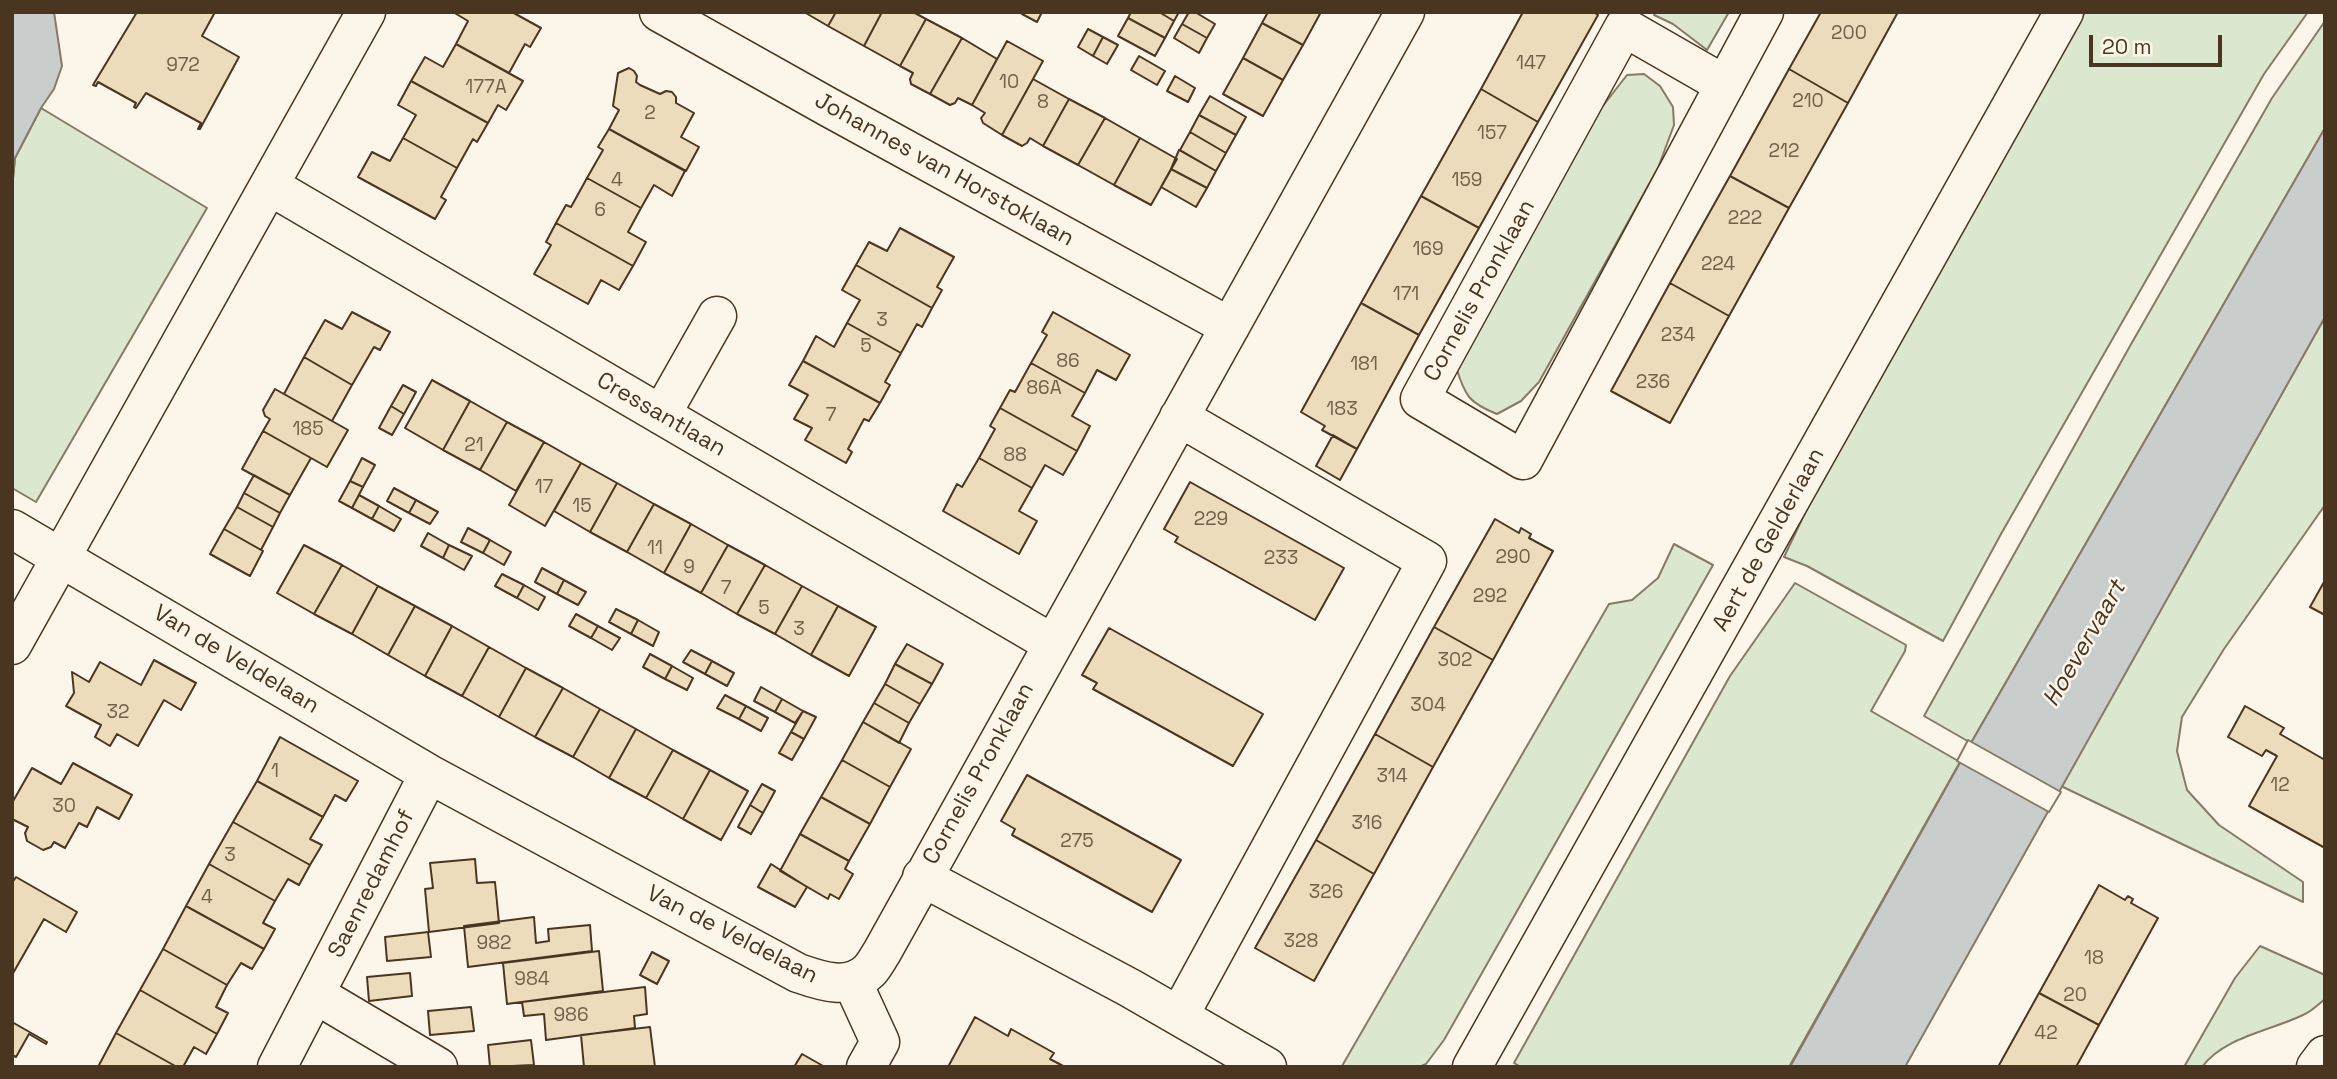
<!DOCTYPE html>
<style>
body{margin:0}
#map{position:relative;width:2337px;height:1079px;overflow:hidden;background:#fbf6e9;font-family:"Space Grotesk",sans-serif}
canvas{display:block}
.frame{position:absolute;inset:0;border:14px solid #4a3520;pointer-events:none}
.scale{position:absolute;left:2089px;top:35px;width:133px;height:32px;box-sizing:border-box;border:4px solid #4a3520;border-top:0;padding-left:9px;font-size:21px;line-height:24px;white-space:nowrap;color:#4a3520;-webkit-text-stroke:5px #fbf6e9;paint-order:stroke}
</style>
<div id="map">
<canvas width="2337" height="1079"></canvas>
<div class="frame"></div>
<div class="scale">20 m</div>
</div>
<script>
const c = document.querySelector('canvas').getContext('2d');
c.lineJoin = 'round';
function fillPath(path, color) {
  c.fillStyle = color;
  c.fill(path, 'evenodd');
}
function stroke(path, color, width, dash) {
  c.strokeStyle = color;
  c.lineWidth = width;
  c.lineCap = dash ? 'butt' : 'round';
  c.setLineDash(dash || []);
  c.stroke(path);
}
function write(font, color, halo, rows, align = 'center') {
  c.font = font + ' "Space Grotesk",sans-serif';
  c.lineWidth = 5;
  c.setLineDash([]);
  c.textBaseline = 'middle';
  c.strokeStyle = halo;
  c.fillStyle = color;
  for (const [text, x, y, turn = 0] of rows) {
    c.save();
    c.translate(x, y);
    c.rotate((+turn || 0) * Math.PI / 180);
    c.textAlign = isNaN(turn) ? turn : align;
    if (halo) c.strokeText(text, 0, 0);
    c.fillText(text, 0, 0);
    c.restore();
  }
}
const green = new Path2D(`
 M1656,12H1729L1707,50L1673,24L1654,15Z
 M2085,12H2308L2264,74L2001,534L1943,641L1807,566L1784,557L1814,494Z
 M2325,21V128L1971,743L1924,716L2130,346L2272,98Z
 M1644,74L1660,86L1673,107L1674,125L1658,168L1539,382L1521,401L1497,414C1469,403 1465,396 1456,367L1563,157L1627,75Z
 M41,108L207,208L36,502L12,488V189L15,158Z
 M2325,317V505L2224,649L2182,717L2177,751L2187,790L2219,825L2303,882V902L2061,786Z
 M1674,544L1713,565L1444,1040L1426,1064L1419,1067L1342,1066L1609,604L1632,600L1658,578Z
 M1795,583L1906,645L1905,651L1871,711L1960,762L1789,1067H1521L1514,1063L1730,676Z
 M2260,946L2325,975V999C2318,1005 2311,1012 2303,1015C2270,1031 2224,1037 2202,1067H2184L2235,978Z`);
fillPath(green, '#dce7d0');
stroke(green, '#887966', 2);
const water = new Path2D(`
 M12,12H54L62,66L54,89L41,108L15,158L12,189Z
 M2325,128V317L1905,1067H1790L1971,743Z`);
fillPath(water, '#c9cecd');
stroke(water, '#887966', 2);
const pier = new Path2D(`
 M1968,740L2061,792L2049,812L1957,761Z`);
fillPath(pier, '#fbf6e9');
stroke(pier, '#887966', 2);
const building = new Path2D(`
 M137,12H215L202,36L239,57L200,129H198L201,123L146,93L136,108L134,107L136,103L98,82L96,86L93,85Z
 M453,12H512L541,28L530,47L525,44L509,73L456,44L468,21Z
 M804,12H836L828,26Z
 M836,12H882L864,46L828,26Z
 M882,12H913L926,19L900,66L864,46Z
 M1023,12H1042L1037,22L1022,14Z
 M1131,12H1159L1174,21L1165,38L1128,18Z
 M1159,12H1179L1174,21Z
 M1189,12H1195L1215,24L1207,38L1182,24Z
 M1268,12H1321L1303,45L1262,23Z
 M1523,12H1593L1598,15L1538,122L1481,89Z
 M1821,12H1898L1848,103L1789,69Z
 M1128,18L1165,38L1155,56L1118,36Z
 M926,19L962,38L930,94L911,84L910,79L913,73L900,66Z
 M1262,23L1303,45L1283,80L1243,58Z
 M1182,24L1207,38L1199,53L1174,38Z
 M1088,29L1103,37L1093,56L1078,47Z
 M1103,37L1118,45L1107,64L1093,56Z
 M962,38L997,59L972,105L958,98L955,103L950,105L930,94Z
 M1007,41L1043,61L1002,135L983,123L981,118L985,113L972,105Z
 M456,44L523,81L506,110L498,105L488,123L411,81L425,57L443,67Z
 M1139,56L1165,71L1157,85L1131,70Z
 M1243,58L1283,80L1263,116L1223,94Z
 M629,68L634,71L637,76L636,82L640,85L660,94L666,91L672,92L676,97V103L694,113L681,137L699,147L686,171L609,129L619,110L613,106L618,73Z
 M1789,69L1848,103L1789,208L1730,176Z
 M1175,76L1195,88L1188,102L1167,91Z
 M1033,79L1069,99L1043,146L1030,138L1027,143L1022,146L1002,135Z
 M411,81L488,123L477,142L473,139L457,168L403,138L416,115L398,105Z
 M1481,89L1538,122L1479,228L1421,196Z
 M1210,96L1246,117L1236,135L1199,115Z
 M1069,99L1105,118L1078,165L1043,146Z
 M1199,115L1236,135L1226,153L1190,132Z
 M1105,118L1140,138L1114,185L1078,165Z
 M609,129L685,171L672,196L654,185L641,208L587,178L603,150L598,147Z
 M1190,132L1226,153L1216,171L1180,150Z
 M403,138L457,168L441,197L446,200L435,219L358,177L372,152L390,161Z
 M1140,138L1177,159L1151,205L1114,185Z
 M1179,150L1216,171L1207,188L1171,169Z
 M1171,169L1207,188L1196,207L1161,187Z
 M1730,176L1789,208L1729,316L1670,283Z
 M587,178L641,208L628,232L646,242L633,266L556,223L566,205L571,207Z
 M1421,196L1479,228L1419,335L1361,303Z
 M556,223L633,266L619,290L601,280L588,304L534,274L551,245L546,242Z
 M900,228L954,257L937,287L942,290L932,308L856,265L869,242L887,251Z
 M856,265L932,308L922,327L917,324L901,353L847,323L860,300L842,290Z
 M1670,283L1729,316L1670,423L1611,391Z
 M1361,303L1419,335L1357,449L1322,430L1325,426L1301,412Z
 M352,312L390,332L380,350L374,347L352,385L304,357L325,320L342,329Z
 M1053,312L1130,355L1116,380L1097,370L1085,393L1031,363L1047,335L1042,332Z
 M847,323L901,353L885,382L890,385L880,403L803,361L816,336L834,347Z
 M304,357L352,385L332,421L284,394Z
 M803,361L880,403L869,421L864,419L848,449L852,452L846,463L805,440L812,428L794,419L808,395L789,385Z
 M1031,363L1085,393L1072,416L1090,426L1077,451L1000,408L1010,390L1015,392Z
 M432,380L470,401L443,450L405,428Z
 M403,385L416,392L404,414L391,406Z
 M275,389L348,430L327,467L263,431L270,419L265,416L263,410Z
 M470,401L507,422L480,470L443,450Z
 M391,406L404,414L392,435L379,428Z
 M1000,408L1077,451L1063,475L1045,465L1032,488L979,458L995,429L990,426Z
 M507,422L544,442L516,491L480,470Z
 M263,431L311,458L290,495L242,469Z
 M1333,435L1357,449L1340,480L1316,466Z
 M544,442L581,463L545,526L509,505Z
 M362,458L375,465L363,487L350,481Z
 M979,458L1032,488L1019,511L1037,521L1019,554L943,511L957,484L962,487Z
 M581,463L617,483L590,532L554,511Z
 M254,475L290,495L280,513L244,493Z
 M350,481L363,487L352,508L339,501Z
 M1190,482L1344,568L1315,620L1175,542L1178,537L1164,529Z
 M617,483L654,504L627,552L590,532Z
 M394,488L416,500L409,513L387,501Z
 M244,493L280,513L273,527L237,507Z
 M359,495L379,506L372,519L352,508Z
 M416,500L438,512L430,524L409,513Z
 M654,504L691,524L664,573L627,552Z
 M379,506L401,519L394,531L372,519Z
 M237,507L273,527L261,550L224,529Z
 M1495,519L1519,533L1521,528L1531,534L1529,538L1553,551L1493,660L1434,627Z
 M691,524L728,545L701,593L664,573Z
 M468,528L490,540L483,553L461,542Z
 M224,529L263,551L250,576L210,554Z
 M428,533L449,545L443,558L421,546Z
 M490,540L511,552L504,565L483,553Z
 M304,545L342,565L314,614L277,593Z
 M449,545L472,556L464,570L443,558Z
 M728,545L765,565L737,614L701,593Z
 M342,565L378,586L352,634L314,614Z
 M765,565L802,586L775,634L737,614Z
 M542,568L564,580L557,594L535,582Z
 M502,574L524,585L517,598L495,586Z
 M564,580L586,592L578,605L557,594Z
 M2324,582H2325V615L2310,607Z
 M524,585L545,597L538,610L517,598Z
 M378,586L415,606L388,655L352,634Z
 M802,586L838,606L811,655L775,634Z
 M415,606L452,626L425,676L388,655Z
 M838,606L876,627L849,676L811,655Z
 M616,609L638,620L631,634L609,622Z
 M576,614L598,626L591,638L569,626Z
 M638,620L659,632L653,646L631,634Z
 M452,626L489,647L462,696L425,676Z
 M598,626L620,638L612,650L591,638Z
 M1434,627L1493,660L1433,767L1375,734Z
 M1109,628L1263,714L1233,766L1093,689L1097,683L1082,675Z
 M907,644L943,664L932,684L895,664Z
 M489,647L526,668L499,717L462,696Z
 M691,650L712,661L705,674L683,662Z
 M650,654L672,666L665,679L643,667Z
 M154,660L196,683L181,710L164,700L138,746L117,734L110,746L95,737L101,725L66,706L74,693L72,672L89,682L100,662L141,685Z
 M712,661L734,673L727,686L705,674Z
 M895,664L932,684L920,704L885,684Z
 M672,666L693,678L687,690L665,679Z
 M526,668L563,688L535,737L499,717Z
 M885,684L920,704L909,723L874,703Z
 M761,687L782,699L775,712L754,701Z
 M563,688L600,709L573,757L535,737Z
 M725,695L746,706L739,719L717,708Z
 M782,699L803,711L795,723L775,712Z
 M874,703L909,723L899,743L863,722Z
 M746,706L768,718L761,731L739,719Z
 M2245,706L2284,728L2280,734L2325,760V848L2249,806L2277,756L2266,750L2262,756L2228,737Z
 M600,709L636,729L609,778L573,757Z
 M803,711L816,717L804,739L791,732Z
 M863,722L911,749L890,787L842,760Z
 M636,729L673,750L646,798L609,778Z
 M791,732L804,739L792,760L779,753Z
 M1375,734L1433,767L1374,874L1316,840Z
 M280,737L358,781L346,801L335,795L323,817L257,781Z
 M673,750L710,770L683,819L646,798Z
 M842,760L890,787L870,824L821,797Z
 M73,763L132,795L119,819L97,807L87,827L79,823L65,848L54,842L51,847L43,850L27,841L25,833L28,827L12,819V803L32,768L61,784Z
 M710,770L748,791L721,840L683,819Z
 M1027,775L1181,860L1152,912L1012,835L1015,829L1001,821Z
 M257,781L323,817L310,839L322,845L310,865L233,822Z
 M762,784L775,791L763,813L750,805Z
 M821,797L870,824L849,861L800,834Z
 M750,805L763,813L751,834L738,827Z
 M233,822L310,865L299,885L288,879L275,901L209,864Z
 M800,834L849,861L845,869L853,874L839,899L830,894L828,899L780,871Z
 M1316,840L1374,874L1314,981L1255,948Z
 M475,859L477,883L495,882L499,923L429,932L425,889L433,888L430,863Z
 M209,864L275,901L263,923L275,929L264,949L186,906Z
 M771,864L807,887L795,907L758,887Z
 M16,877L77,912L66,932L44,919L12,975V883Z
 M2099,885L2125,900L2128,896L2133,899L2131,903L2158,918L2099,1025L2039,993Z
 M186,906L264,949L252,969L241,963L227,985L163,949Z
 M534,917L536,943L549,941L548,929L590,925L592,951L468,967L464,926Z
 M428,932L431,957L387,961L385,937Z
 M163,949L227,985L216,1007L228,1013L217,1034L140,990Z
 M599,951L603,991L507,1004L503,963Z
 M652,952L669,961L657,984L640,975Z
 M410,973L412,996L369,1001L367,977Z
 M645,987L647,1014L634,1016L635,1028L546,1040L544,1014L524,1016L522,1002Z
 M140,990L217,1034L206,1054L194,1047L183,1067H177L116,1033Z
 M2039,993L2099,1025L2076,1067H1998Z
 M471,1007L474,1031L430,1035L428,1011Z
 M975,1017L1008,1036L1011,1029L1054,1053L1050,1059L1065,1067H948Z
 M12,1022L47,1042L46,1044L29,1034L16,1057L12,1055Z
 M650,1027L655,1067H584L581,1035Z
 M116,1033L177,1067H98Z
 M531,1040L534,1065L490,1067L488,1045Z
 M802,1054L825,1067H794Z`);
fillPath(building, '#ecdcbc');
stroke(building, '#4a3520', 2);
const street = new Path2D(`
 M659,12L830,108L1230,327
 M1725,85L1624,27L1420,399L1523,460L1764,12
 M270,186L1053,644
 M661,415L717,316
 M1179,417L1427,561L1179,1016
 M12,529L429,774L798,973C821,981 848,991 869,971C874,966 878,958 882,952L1405,12
 M12,645L366,12
 M922,877L1130,988L1267,1067
 M852,981L880,1042L866,1067
 M315,994L438,1067
 M277,1067L429,774
 M2316,1067L2325,1055`);
const secondary = new Path2D(`
 M1472,1067L2064,12`);
stroke(street, '#4a3520', 41);
stroke(secondary, '#4a3520', 41);
stroke(street, '#fbf6e9', 38);
stroke(secondary, '#fbf6e9', 38);
write('19px', '#725f47', null, [
 ["200",1849,34],
 ["147",1531,64],
 ["972",183,66],
 ["10",1009,83],
 ["177A",486,88],
 ["210",1808,102],
 ["8",1043,103],
 ["2",650,114],
 ["157",1492,134],
 ["212",1784,152],
 ["4",617,181],
 ["159",1467,181],
 ["6",600,211],
 ["222",1745,219],
 ["169",1428,250],
 ["224",1718,265],
 ["171",1406,295],
 ["3",882,321],
 ["234",1678,336],
 ["5",866,347],
 ["86",1068,362],
 ["181",1364,365],
 ["236",1653,383],
 ["86A",1044,389],
 ["183",1342,410],
 ["7",831,416],
 ["185",308,430],
 ["21",474,446],
 ["88",1015,456],
 ["17",544,488],
 ["15",582,507],
 ["229",1211,520],
 ["11",655,549],
 ["290",1513,558],
 ["233",1281,559],
 ["9",689,568],
 ["7",726,589],
 ["292",1490,597],
 ["5",764,609],
 ["3",799,630],
 ["302",1455,661],
 ["304",1428,706],
 ["32",118,713],
 ["1",275,772],
 ["314",1392,777],
 ["12",2280,786],
 ["30",64,807],
 ["316",1367,824],
 ["275",1077,842],
 ["3",230,856],
 ["326",1326,893],
 ["4",207,898],
 ["328",1301,942],
 ["982",494,944],
 ["18",2094,959],
 ["984",532,980],
 ["20",2075,996],
 ["986",571,1016],
 ["42",2046,1034]
]);
write('23px', '#4a3520', '#fbf6e9', [
 ["Johannes van Horstoklaan",944,170,29],
 ["Cornelis Pronklaan",1480,291,-61],
 ["Cressantlaan",661,415,30],
 ["Aert de Gelderlaan",1769,540,-61],
 ["Van de Veldelaan",236,660,31],
 ["Cornelis Pronklaan",979,774,-61],
 ["Saenredamhof",372,884,-63],
 ["Van de Veldelaan",732,935,27]
]);
write('italic 24px', '#4a3520', '#fbf6e9', [
 ["Hoevervaart",2085,644,-60]
]);
</script>
